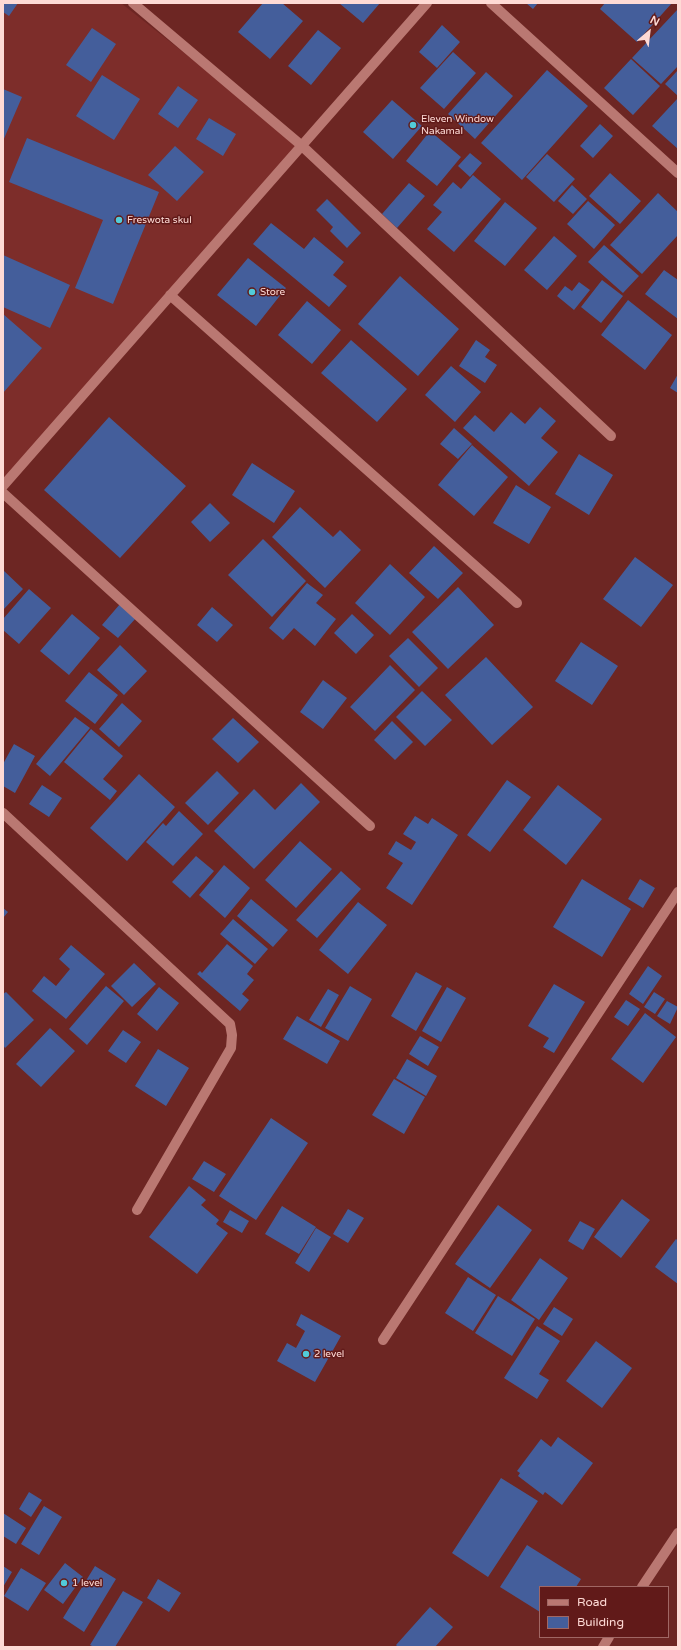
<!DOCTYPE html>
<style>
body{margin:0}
#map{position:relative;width:681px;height:1650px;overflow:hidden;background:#6d2623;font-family:"Varela Round",sans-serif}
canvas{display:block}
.frame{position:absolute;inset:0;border:4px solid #fedad5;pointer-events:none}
.legend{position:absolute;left:539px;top:1586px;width:130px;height:52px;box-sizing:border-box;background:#611a19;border:1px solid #a06764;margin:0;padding:5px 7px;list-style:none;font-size:12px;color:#fedad5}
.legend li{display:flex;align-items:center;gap:8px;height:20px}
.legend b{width:20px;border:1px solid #a06764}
.north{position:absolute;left:629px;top:12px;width:40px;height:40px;-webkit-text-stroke:3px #611a19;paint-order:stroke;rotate:28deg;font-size:11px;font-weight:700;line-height:16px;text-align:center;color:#fedad5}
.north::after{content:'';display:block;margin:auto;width:14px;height:18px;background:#fedad5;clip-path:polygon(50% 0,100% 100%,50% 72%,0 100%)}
</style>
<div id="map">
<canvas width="681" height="1650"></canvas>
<div class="frame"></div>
<ul class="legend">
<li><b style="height:5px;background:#ba7872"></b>Road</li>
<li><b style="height:11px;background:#445e9b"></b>Building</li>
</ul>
<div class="north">N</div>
</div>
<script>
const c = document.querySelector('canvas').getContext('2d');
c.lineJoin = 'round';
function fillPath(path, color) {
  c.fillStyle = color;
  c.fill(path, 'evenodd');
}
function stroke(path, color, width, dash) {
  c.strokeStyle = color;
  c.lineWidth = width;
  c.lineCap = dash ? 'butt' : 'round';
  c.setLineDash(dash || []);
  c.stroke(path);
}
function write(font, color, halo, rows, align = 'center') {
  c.font = font + ' "Varela Round",sans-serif';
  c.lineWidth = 3;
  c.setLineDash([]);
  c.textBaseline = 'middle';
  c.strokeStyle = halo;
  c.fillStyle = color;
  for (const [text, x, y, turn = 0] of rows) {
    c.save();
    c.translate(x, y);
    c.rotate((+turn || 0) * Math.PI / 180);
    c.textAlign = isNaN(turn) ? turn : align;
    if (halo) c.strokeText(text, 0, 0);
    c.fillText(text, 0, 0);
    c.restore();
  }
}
fillPath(new Path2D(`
 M3,3H121L301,145L3,486Z`), '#7d2d2a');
fillPath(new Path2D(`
 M3,3H18L9,16L3,12Z
 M263,3H282L303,21L270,59L238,32Z
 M339,3H380L363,23Z
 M526,3H538L533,9Z
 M605,3H672L637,42L600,9Z
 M678,9V66L661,84L632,58Z
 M442,25L460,42L437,68L419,52Z
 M92,28L116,44L91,82L66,65Z
 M318,30L341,48L311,85L288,66Z
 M453,52L476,73L444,109L420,88Z
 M631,59L660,86L633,115L604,88Z
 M547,70L588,106L522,180L481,143Z
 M678,70V96L665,84Z
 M486,72L513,96L475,139L448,114Z
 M102,75L140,99L114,140L76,116Z
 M178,86L198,100L178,128L158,114Z
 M3,89L22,97L3,141Z
 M678,98V149L652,126Z
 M392,100L422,126L393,159L363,132Z
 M209,118L236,134L223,156L196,139Z
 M600,124L613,136L593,158L580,146Z
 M430,131L461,157L437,186L406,161Z
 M27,138L159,192L113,304L75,288L103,220L9,182Z
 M175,146L204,172L177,201L148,175Z
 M470,153L482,163L470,177L458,166Z
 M547,154L575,179L554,202L526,177Z
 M610,173L641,201L620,224L589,196Z
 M473,175L501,199L454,252L427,229L442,212L433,205L453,182L461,189Z
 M409,183L425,196L397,228L382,214Z
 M572,185L587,199L573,214L558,201Z
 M658,193L678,212V235L642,274L610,245Z
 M327,199L361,233L347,248L330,231L333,227L316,210Z
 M588,201L615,225L594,249L567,224Z
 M505,202L537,228L505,266L474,241Z
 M271,223L304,249L314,237L344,262L333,275L347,286L329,307L253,244Z
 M554,236L577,256L547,290L524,270Z
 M604,245L639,276L623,293L588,262Z
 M3,255L70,285L50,328L3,307Z
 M248,258L286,288L256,326L217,295Z
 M664,270L678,280V319L645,294Z
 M400,276L459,329L418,376L358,324Z
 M602,280L623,296L601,323L581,307Z
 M579,282L590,290L574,310L557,296L565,286L572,291Z
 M628,300L672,335L645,370L601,335Z
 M307,301L341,330L312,364L278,335Z
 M3,314L42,348L3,393Z
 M351,340L407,389L377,422L321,373Z
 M476,340L490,350L485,357L497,365L485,383L459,366Z
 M451,366L481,392L455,422L425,395Z
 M678,374V393L670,388Z
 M540,407L556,421L541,438L558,452L529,486L463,428L475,415L494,432L511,412L525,424Z
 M109,417L186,486L120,558L44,490Z
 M454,428L472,444L458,459L440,444Z
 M472,445L508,477L474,516L438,485Z
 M579,454L613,475L589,515L555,494Z
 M252,463L295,491L274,523L232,495Z
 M516,485L551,507L529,544L493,523Z
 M210,503L230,523L210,542L191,522Z
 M300,507L333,537L340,530L361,550L325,588L272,537Z
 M263,539L306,581L272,617L228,575Z
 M434,546L463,573L438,599L409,573Z
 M635,557L673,585L641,627L603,599Z
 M390,564L425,597L390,635L355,603Z
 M3,570L23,589L3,610Z
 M307,583L323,595L316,603L336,619L315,646L294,628L283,640L269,628Z
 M458,587L494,625L448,669L412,632Z
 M29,589L51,608L19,644L3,630V619Z
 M120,604L136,618L118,638L102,625Z
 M212,607L233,625L217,642L197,625Z
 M72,614L100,638L69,675L40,651Z
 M352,614L374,635L356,654L334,633Z
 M408,638L438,668L419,687L389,656Z
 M581,642L618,666L592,705L555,681Z
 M120,645L147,671L124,695L97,670Z
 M486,657L533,707L492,745L445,695Z
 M390,665L415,690L375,731L350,707Z
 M89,672L118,695L95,724L65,701Z
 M323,680L347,698L323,729L300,712Z
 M422,691L452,720L425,746L396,717Z
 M122,703L142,721L119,747L99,729Z
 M75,717L90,728L50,776L36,764Z
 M233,718L259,742L238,763L212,739Z
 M392,721L413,742L395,760L374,740Z
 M91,729L123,756L103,779L117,791L110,800L64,762Z
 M14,744L35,756L15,793L3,786V764Z
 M217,771L239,793L208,825L185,803Z
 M139,774L175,807L127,861L90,828Z
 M507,780L531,797L490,852L467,835Z
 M301,783L320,802L254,869L214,831L254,789L275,810Z
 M42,785L62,798L49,817L29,804Z
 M558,785L602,819L566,865L523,830Z
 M179,811L203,834L173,866L146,842L163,823L166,826Z
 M415,816L428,824L432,818L458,835L412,905L386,888L403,863L388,854L396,841L411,850L416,842L403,834Z
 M300,841L332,869L296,908L265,880Z
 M196,856L214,871L190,898L172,882Z
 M224,865L250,888L225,918L199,895Z
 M341,871L361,889L317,938L296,920Z
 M582,879L631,909L602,957L553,927Z
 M640,879L655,888L643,908L628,899Z
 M251,899L288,930L273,947L237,916Z
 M358,902L387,925L348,974L319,950Z
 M3,908L8,912L3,918Z
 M233,919L268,949L255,964L220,934Z
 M227,944L253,966L247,974L254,980L242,994L249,1000L240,1011L197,974L200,971L202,973Z
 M71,945L105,974L66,1019L32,991L44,976L56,986L70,969L59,959Z
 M134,963L156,984L132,1007L111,986Z
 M648,966L662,976L643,1004L629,994Z
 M416,972L442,986L416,1031L391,1016Z
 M554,984L585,1002L554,1053L543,1047L549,1038L528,1026Z
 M106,986L124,1001L87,1045L69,1029Z
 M350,986L372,999L348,1041L325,1028Z
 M159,987L179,1003L157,1031L137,1014Z
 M447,987L466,998L441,1042L422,1031Z
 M328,989L339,995L321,1027L309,1020Z
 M6,992L34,1020L5,1048L3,1045V994Z
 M654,992L665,999L655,1014L644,1007Z
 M626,1000L640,1009L628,1026L614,1017Z
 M667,1001L678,1007L670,1024L657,1016Z
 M645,1013L676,1037L643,1083L611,1059Z
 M297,1016L340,1041L327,1064L283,1039Z
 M50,1028L75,1051L41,1087L16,1064Z
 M123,1030L141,1042L126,1063L108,1051Z
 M420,1036L439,1047L428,1066L409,1054Z
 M158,1049L189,1068L166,1106L135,1086Z
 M407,1059L437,1076L426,1096L396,1078Z
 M394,1079L425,1097L404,1134L372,1115Z
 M271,1118L308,1143L256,1220L219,1196Z
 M204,1161L226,1174L214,1192L192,1179Z
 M189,1186L206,1200L201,1205L219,1220L216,1224L228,1233L197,1274L149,1237Z
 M622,1199L650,1220L621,1258L594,1237Z
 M498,1205L532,1230L490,1288L455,1264Z
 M282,1206L316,1227L299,1254L265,1234Z
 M348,1209L364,1218L348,1243L333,1234Z
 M230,1210L249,1221L242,1233L223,1222Z
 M580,1221L595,1229L583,1250L568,1241Z
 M316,1228L331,1237L309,1272L295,1263Z
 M676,1239L678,1241V1284L655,1267Z
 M540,1258L568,1278L539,1320L511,1300Z
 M468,1277L496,1295L473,1331L445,1313Z
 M498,1296L535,1319L512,1356L475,1333Z
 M554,1307L573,1319L562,1336L543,1324Z
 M301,1314L341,1336L315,1382L277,1361L287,1343L296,1348L305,1331L296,1325Z
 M537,1326L560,1341L539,1374L549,1380L537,1399L504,1378Z
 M596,1341L632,1368L602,1408L566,1381Z
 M558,1437L593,1463L562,1505L545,1492L543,1495L518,1476L520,1473L517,1471L541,1439L551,1447Z
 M501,1478L538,1501L488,1577L452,1553Z
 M29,1492L42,1500L31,1517L19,1509Z
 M44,1506L62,1517L39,1555L21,1544Z
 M3,1513L26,1528L16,1544L3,1536Z
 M527,1545L581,1579L576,1587H540V1612L500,1587Z
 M65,1563L83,1577L63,1604L44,1590Z
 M3,1566L12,1572L3,1587Z
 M95,1566L116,1579L84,1632L63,1618Z
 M21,1568L46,1583L28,1611L4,1596Z
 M158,1579L181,1593L169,1612L147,1598Z
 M123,1591L143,1602L115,1647H94L90,1645Z
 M430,1607L453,1627L435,1647H398L396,1645Z`), '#445e9b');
stroke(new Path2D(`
 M133,3L301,145L611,436
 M491,3L678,173
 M170,295L517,603
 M3,486L427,3
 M3,493L370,826
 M3,813L230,1024L232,1035L231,1048L137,1210
 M383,1340L678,892
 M642,1587L678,1533
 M603,1647L609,1637`), '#ba7872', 10);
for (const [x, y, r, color] of [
 [413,125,4,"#52cbd9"],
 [119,220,4,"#52cbd9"],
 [252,292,4,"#52cbd9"],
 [306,1354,4,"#52cbd9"],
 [64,1583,4,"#52cbd9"]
]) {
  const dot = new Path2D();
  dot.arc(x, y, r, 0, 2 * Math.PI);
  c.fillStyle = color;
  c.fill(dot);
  stroke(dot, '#611a19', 1.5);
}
write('10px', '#fedad5', '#611a19', [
 ["Eleven Window",421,119],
 ["Nakamal",421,131],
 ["Freswota skul",127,220],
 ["Store",260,292],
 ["2 level",314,1354],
 ["1 level",72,1583]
], 'left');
</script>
